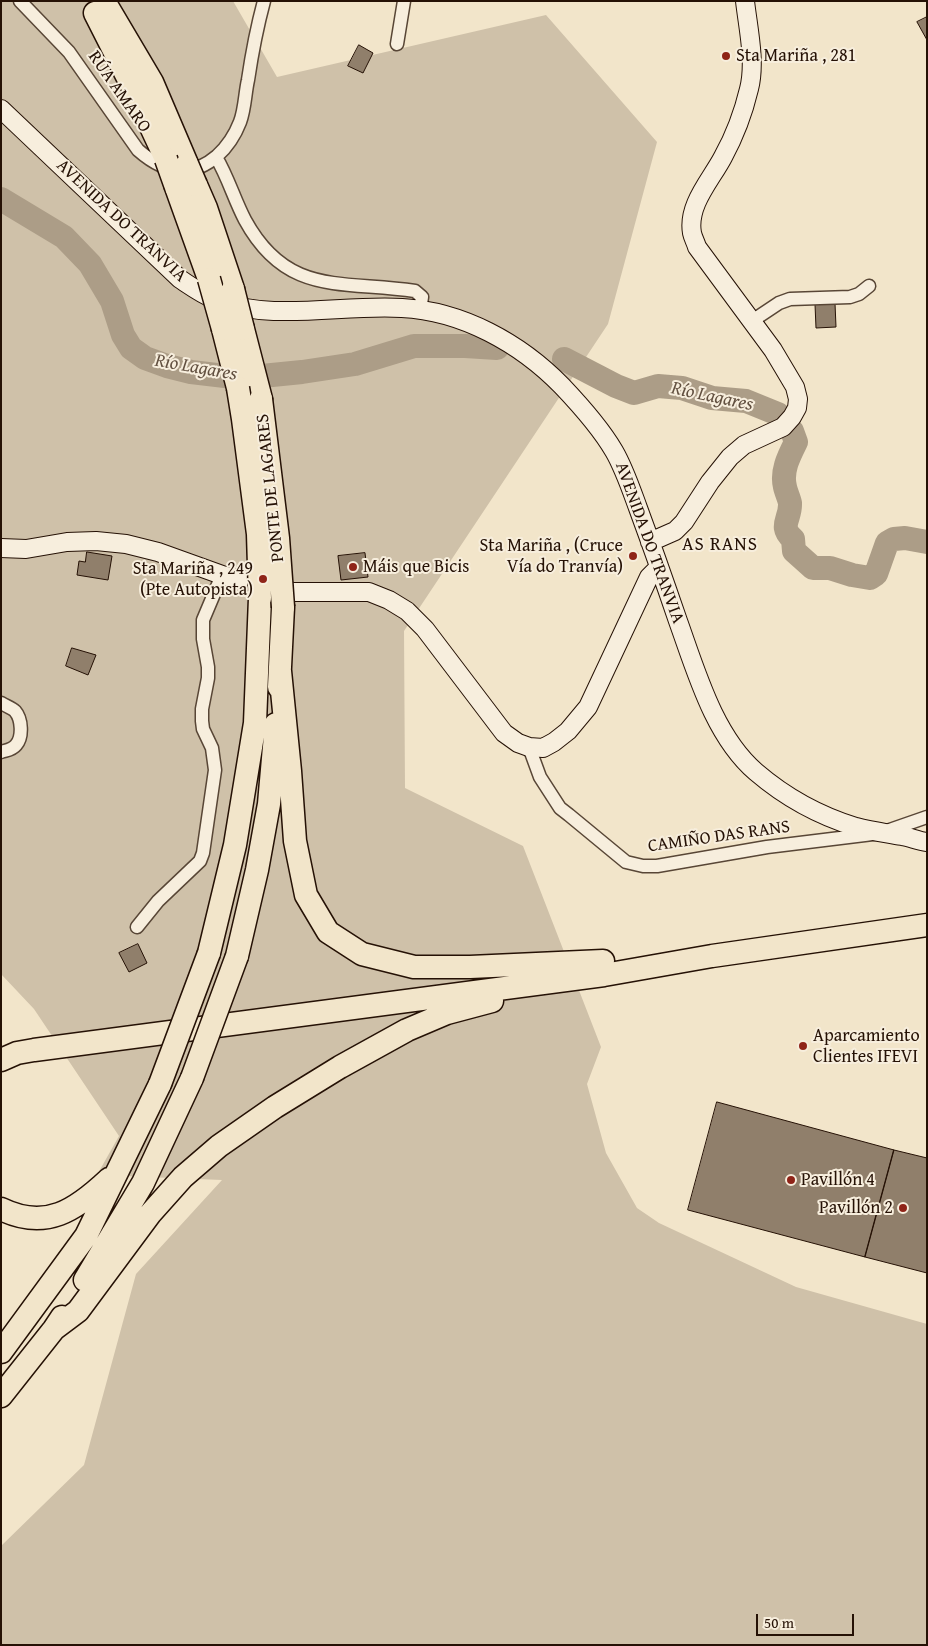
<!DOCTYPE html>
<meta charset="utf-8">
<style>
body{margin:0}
#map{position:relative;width:928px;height:1646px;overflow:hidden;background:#f2e5ca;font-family:"Gentium Book Plus",serif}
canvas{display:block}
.frame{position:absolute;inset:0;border:2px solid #251105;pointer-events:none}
.scale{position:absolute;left:756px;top:1614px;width:98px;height:22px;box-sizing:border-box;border:2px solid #251105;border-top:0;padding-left:6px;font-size:15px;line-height:18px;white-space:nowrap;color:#251105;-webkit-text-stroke:4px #f7eedd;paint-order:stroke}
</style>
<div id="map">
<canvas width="928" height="1646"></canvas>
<div class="frame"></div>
<div class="scale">50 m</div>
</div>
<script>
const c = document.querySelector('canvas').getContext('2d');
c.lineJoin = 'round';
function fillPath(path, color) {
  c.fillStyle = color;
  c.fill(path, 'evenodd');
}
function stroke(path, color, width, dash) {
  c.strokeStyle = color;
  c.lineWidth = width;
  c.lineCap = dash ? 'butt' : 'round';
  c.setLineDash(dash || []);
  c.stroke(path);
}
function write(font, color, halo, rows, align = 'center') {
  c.font = font + ' "Gentium Book Plus",serif';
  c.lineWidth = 4;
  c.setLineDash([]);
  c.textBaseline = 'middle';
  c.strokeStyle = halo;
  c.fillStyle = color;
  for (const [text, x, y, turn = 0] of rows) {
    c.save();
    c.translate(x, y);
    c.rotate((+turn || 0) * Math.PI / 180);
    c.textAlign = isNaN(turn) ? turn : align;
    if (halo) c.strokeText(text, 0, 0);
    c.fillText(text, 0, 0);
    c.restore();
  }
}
fillPath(new Path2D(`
 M1,1H233L277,77L546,15L657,142L608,324L404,631L405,788L523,846L601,1047L587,1084L606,1153L637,1208L659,1223L796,1287L927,1324V1645H1V1546L84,1465L136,1274L222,1180L97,1175L119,1136L34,1009L1,974Z`), '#cfc1a9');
stroke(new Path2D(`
 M1,199L64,237L90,264L112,301L123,335L131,348L145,358L167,366L191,372L242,378L302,372L355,364L414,346H465L497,348
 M564,359L616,386L634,393L658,386L682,388L712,398L746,401L778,414
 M792,431L796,442C789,456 781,471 785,487C786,492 789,498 790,503C791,519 778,526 793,539L794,551L813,568H830L852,575L870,578L876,574L887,543L894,539L905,538L927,542`), '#ac9d87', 24);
const building = new Path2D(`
 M927,17V40L917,22Z
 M359,45L373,53L363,73L348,66Z
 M835,303L836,327L816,328L815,304Z
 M87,552L112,556L108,580L77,575L79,561L85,562Z
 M365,553L368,577L341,580L338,556Z
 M72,648L96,655L88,675L66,666Z
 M138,944L147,963L129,972L119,953Z
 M717,1102L894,1150L865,1257L688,1210Z
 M894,1150L927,1158V1273L865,1257Z`);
fillPath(building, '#907f6b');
stroke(building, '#251105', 1);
const minor = new Path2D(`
 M20,1L69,52L138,150C163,172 189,180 217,156C227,147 235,135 240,122C245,109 245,93 248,80C252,53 257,27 264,1
 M397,44L404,1
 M216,157C228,177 234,199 245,220C287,297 342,280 415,291L422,297L420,310
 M752,321L779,303L790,299L850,297L859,294L869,286
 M1,703C6,706 12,708 15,711C22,719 23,737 16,745C12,750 7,750 1,752
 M529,747L540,777L560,808L569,815L626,862L643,866H657L767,847L881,833L927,817
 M137,927L158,901L200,861L203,853L215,770L212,748L203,729L202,721V709L208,678V667L203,639V620L222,575`);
const secondary = new Path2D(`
 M1,109L180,279C192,287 203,295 216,300C271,322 343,304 402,308C462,311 520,343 562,386C581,406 600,427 614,451C624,468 631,489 638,508C652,546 665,583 678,621C696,671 714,736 756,772C784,796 820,816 856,827C871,831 886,833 902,836C910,837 918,841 927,842
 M650,542L675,531L684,522L710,482L730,457L744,445L783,427L792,417L797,408L798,399L795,387L773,350L697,247C696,243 693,238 692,233C687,205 711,180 723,157C734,137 744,110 749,89C756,62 748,28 745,1
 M1,548L26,549L67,542L96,541L126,544L158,552L222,575L293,592H369L389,600L407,611L425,629L504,733L518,743L529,747L543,748L554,742L568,731L588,707L649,577L659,567`);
const motorway = new Path2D(`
 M104,1L152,82L187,164
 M95,13L131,84L166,159
 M196,185L206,208L233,289
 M176,187L209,279
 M223,329L238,388
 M243,329L261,399
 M280,671L290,771L295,841L306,895L328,932L362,954L414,967H470L603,961
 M279,687L283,607
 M209,953L235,845L255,723L260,598
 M237,956L257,870L269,804L276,724
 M1,1060L17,1053L34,1050L604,975L712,956L927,925
 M1,1209C46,1231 76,1210 109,1179
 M85,1280L143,1183L192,1078
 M54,1329L78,1311L150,1214L183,1177L219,1146L275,1107L340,1067L407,1030L447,1013L492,1001
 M1,1352L86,1236L160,1084
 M1,1396L54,1329L62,1317`);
stroke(minor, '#584636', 15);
stroke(secondary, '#251105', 20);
stroke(motorway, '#251105', 25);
stroke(minor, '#f7eedd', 12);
stroke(secondary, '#f7eedd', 18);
stroke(motorway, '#f2e5ca', 22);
const motorwayBridge = new Path2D(`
 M166,159L176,187
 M187,164L196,185
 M209,279L223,329
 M233,289L243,329
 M238,388L243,419L258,534L260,598
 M261,399L278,538L283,607
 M192,1078L237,956
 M160,1084L209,953`);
stroke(motorwayBridge, '#251105', 25, []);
stroke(motorwayBridge, '#f2e5ca', 22);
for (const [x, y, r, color] of [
 [726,56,5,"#8f2418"],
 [633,556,5,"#8f2418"],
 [353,567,5,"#8f2418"],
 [263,579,5,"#8f2418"],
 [803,1046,5,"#8f2418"],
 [791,1180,5,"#8f2418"],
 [903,1208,5,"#8f2418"]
]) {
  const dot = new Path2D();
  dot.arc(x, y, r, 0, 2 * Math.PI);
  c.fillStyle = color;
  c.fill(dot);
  stroke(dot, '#f7eedd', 2);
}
write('18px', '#251105', '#f7eedd', [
 ["Sta Mariña , 281",736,56],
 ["Sta Mariña , (Cruce",623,546,"right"],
 ["Vía do Tranvía)",623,567,"right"],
 ["Máis que Bicis",363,567],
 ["Sta Mariña , 249",253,569,"right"],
 ["(Pte Autopista)",253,590,"right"],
 ["Aparcamiento",813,1036],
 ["Clientes IFEVI",813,1057],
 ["Pavillón 4",801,1180],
 ["Pavillón 2",893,1208,"right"]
], 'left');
write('18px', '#251105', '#f7eedd', [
 ["RÚA AMARO",119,92,55],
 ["AVENIDA DO TRANVIA",121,221,43],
 ["PONTE DE LAGARES",271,488,-96],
 ["AVENIDA DO TRANVIA",649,543,70],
 ["CAMIÑO DAS RANS",719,837,-8]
]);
write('italic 19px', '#625040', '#f7eedd', [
 ["Río Lagares",196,368,10],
 ["Río Lagares",712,397,12]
]);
c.letterSpacing = '1px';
write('19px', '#251105', '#f7eedd', [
 ["AS RANS",720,545]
]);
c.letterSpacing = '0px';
</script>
